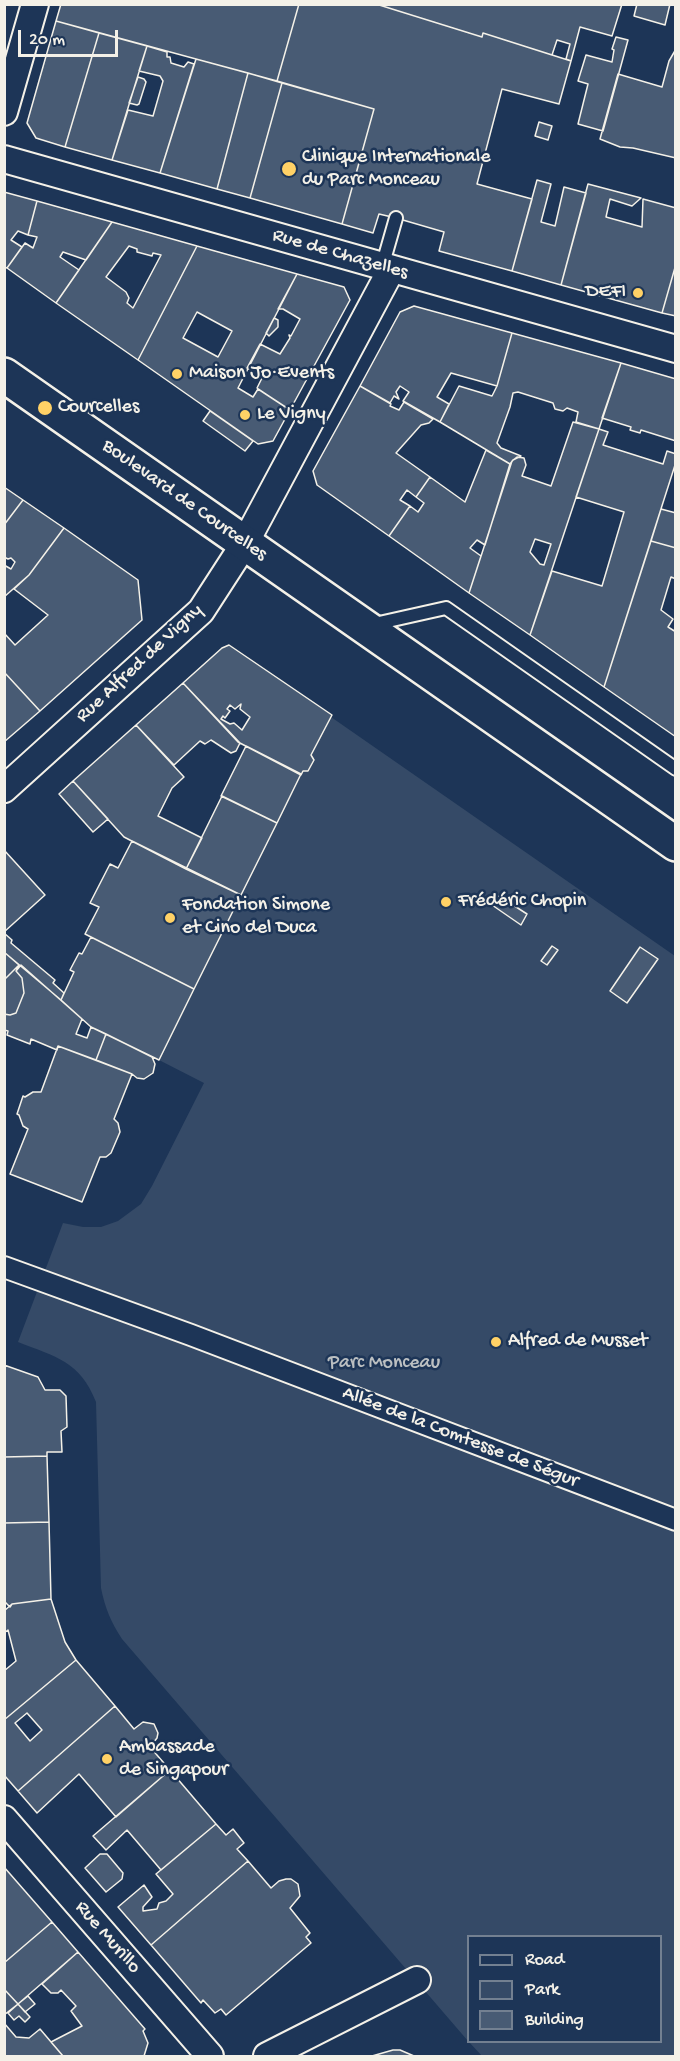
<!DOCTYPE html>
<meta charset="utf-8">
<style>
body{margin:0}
#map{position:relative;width:680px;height:2061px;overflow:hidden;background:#1d3557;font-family:"Gochi Hand",sans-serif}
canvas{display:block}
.frame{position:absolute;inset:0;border:6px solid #f4f1e8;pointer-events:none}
.legend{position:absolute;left:467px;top:1935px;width:195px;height:108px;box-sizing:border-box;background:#1d3557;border:2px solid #738091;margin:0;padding:8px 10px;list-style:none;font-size:18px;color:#f4f1e8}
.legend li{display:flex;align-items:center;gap:12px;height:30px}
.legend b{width:30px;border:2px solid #738091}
.scale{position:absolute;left:18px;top:30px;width:100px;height:27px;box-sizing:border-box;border:3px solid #f4f1e8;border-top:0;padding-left:8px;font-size:18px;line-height:21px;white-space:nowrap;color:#f4f1e8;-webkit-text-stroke:4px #1d3557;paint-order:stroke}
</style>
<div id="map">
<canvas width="680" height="2061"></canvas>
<div class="frame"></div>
<ul class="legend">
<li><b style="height:8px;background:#1d3557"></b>Road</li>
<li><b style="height:16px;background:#354a67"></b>Park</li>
<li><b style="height:16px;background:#485b74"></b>Building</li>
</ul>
<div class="scale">20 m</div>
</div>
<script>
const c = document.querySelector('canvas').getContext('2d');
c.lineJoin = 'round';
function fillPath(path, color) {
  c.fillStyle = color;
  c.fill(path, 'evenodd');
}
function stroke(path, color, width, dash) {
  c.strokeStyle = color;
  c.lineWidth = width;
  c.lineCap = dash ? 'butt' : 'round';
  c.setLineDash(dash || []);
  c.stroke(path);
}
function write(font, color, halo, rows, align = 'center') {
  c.font = font + ' "Gochi Hand",sans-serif';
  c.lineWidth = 5;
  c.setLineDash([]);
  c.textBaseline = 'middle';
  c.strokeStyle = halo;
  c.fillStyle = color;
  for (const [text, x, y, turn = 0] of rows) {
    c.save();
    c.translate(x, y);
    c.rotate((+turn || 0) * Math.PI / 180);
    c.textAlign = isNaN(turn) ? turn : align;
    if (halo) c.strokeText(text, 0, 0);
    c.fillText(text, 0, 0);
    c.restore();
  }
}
fillPath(new Path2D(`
 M331,717L675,956V2056H482L469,2042H660V1936H468V2041L122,1639C111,1622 105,1608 101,1588L96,1402C80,1361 56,1357 18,1342L63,1223L83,1227H101L118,1221L141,1204L152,1186L204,1083L159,1060L301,774L303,771H308L314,760L311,755Z`), '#354a67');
const building = new Path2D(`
 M61,4H299L277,81L56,21Z
 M299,4H376L482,37L483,33L571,61L559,104L502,89L477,184L532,199L512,271L439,251L444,232L396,218L379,214L373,233L342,224L374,109L277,81Z
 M376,4H622L612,36L580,27L571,61L566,59L570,44L557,40L552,55L483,33L482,37Z
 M637,4H670L665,25L634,16Z
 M56,21L99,33L65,147L36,138L27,123Z
 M99,33L147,46L112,160L65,147Z
 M616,37L628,40L603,131L578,124L588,84L578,81L586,55L612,62L614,50L612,49Z
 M147,46L167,52V57H170L171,63L184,67L188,62L194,64L160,173L112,160L128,110L153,116L163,81L160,76L139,71Z
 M676,49V158L633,148L620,147L600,139L618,74L662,87L669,61Z
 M196,59L248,73L217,189L160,173Z
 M248,73L282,83L250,198L217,189Z
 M138,77L144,79L146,82L139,104L137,105L129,103Z
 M282,83L374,109L342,224L250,198Z
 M539,122L552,126L548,140L535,136Z
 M537,180L551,184L541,222L555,226L564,187L586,193L561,285L512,271Z
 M588,184L641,198L632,206L610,199L606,217L642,227L643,199L676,208V264L662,313L561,285Z
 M4,192L37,201L28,235L18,231L11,240L22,247L7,268L4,267Z
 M37,201L112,222L86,260L63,252L60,257L79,270L56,303L7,268L25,243L33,248L37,237L28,235Z
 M112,222L197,246L138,360L56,303ZM129,246L137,249V252L152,256L153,253L161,255L133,308L127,303L129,298L126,292L106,277Z
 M197,246L297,274L238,388L253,397L258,389L290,410L273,441L258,444L138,360ZM197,312L232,331L218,357L183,338Z
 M676,264V316L662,313Z
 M297,274L344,287L350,300L290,410L257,388L263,376L250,369L247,368L260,344L280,354L290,338L289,335L291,336L300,319L283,309H278Z
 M414,306L512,333L497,386L451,373L437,397L449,404L440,422L403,401L409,392L400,386L396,392L399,399L394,396L390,403L360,386L400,312Z
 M274,318L278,320V327L269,336L266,333Z
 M512,333L621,363L599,429L576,422L578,412L567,408L563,411L555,409L553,403L518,392L513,393L510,407L497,443L501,448L521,456L513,460L510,464L440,422L459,386L492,396L497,386Z
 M621,363L676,379V441L641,430L640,433L630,430L631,427L602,418Z
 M360,386L391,404L390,406L399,410L404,402L433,419L429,423L421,425L396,453L430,477L416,497L407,490L400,500L410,506L389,536L317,485L313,471Z
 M210,411L253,441L245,451L203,421Z
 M573,422L599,429L530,635L469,593L512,461L517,457L524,458L526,465L522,476L551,486ZM535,539L551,544L544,565L540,564L530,552Z
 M599,429L608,432L603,445L663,464L667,451L676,454V462L604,687L530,635L552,571L602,586L624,512L576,497Z
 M486,450L510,464L485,545L477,540L470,548L481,556L469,593L389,536L410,506L418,512L424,503L416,497L430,477L465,502Z
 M4,487L23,500L4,525Z
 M23,500L64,528L29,575L4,597V565L11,569L15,562L11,558L8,559L4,557V525Z
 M661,509L676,513V548L651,541Z
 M64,528L138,580L142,620L40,711L4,672V633L15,645L48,615L14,589L29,575Z
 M651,541L676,548V579L671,577L661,610L673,619L668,627L676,632V737L604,687Z
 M229,645L332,715L311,755L314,760L308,771H303L301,775L238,742L183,683L222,648ZM241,704L240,709L250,717L242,730L234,723L230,724L221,719L223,716L225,718L230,711L227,709L230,705L235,709Z
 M4,672L40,711L4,742Z
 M183,683L240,743L236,751L231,753L211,740L205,744L200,741L174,765L136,725Z
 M136,725L184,777L172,788L158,816L202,838L186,869L124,837L73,781Z
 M246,746L301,774L277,823L221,796Z
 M73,781L108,819L93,832L59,794Z
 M222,796L277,823L241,895L186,869Z
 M132,841L241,895L194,989L85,934L99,907L90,903L110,864L118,868Z
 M4,850L45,895L4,932Z
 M499,896L527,914L521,925L492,905Z
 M4,933L12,940L11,943L55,980L53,983L64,993L61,1000L4,952Z
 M91,937L194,989L159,1060L91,1027L61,1000L74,972L70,970L79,953L82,954Z
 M552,946L558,950L547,965L541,961Z
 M640,947L658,959L627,1003L610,991Z
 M4,952L19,965L4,980Z
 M19,965L16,971L22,978L24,993L16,1013L10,1015L4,1014V980Z
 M21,965L82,1019L76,1034L87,1038L91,1027L106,1034L96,1060L58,1046L57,1050L31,1039L30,1044L7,1035L8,1031L4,1030V1014L10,1015L16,1013L24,993L22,978L16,971Z
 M106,1034L152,1057L155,1064L153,1073L144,1079L137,1078L132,1074L96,1060Z
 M58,1046L132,1074L114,1119L118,1123L120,1132L111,1153L106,1157H100L82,1202L10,1174L28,1129L23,1126L19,1115L17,1114L23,1096L25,1097L33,1092H41Z
 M4,1365L38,1377L45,1390H60L66,1396L67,1427L61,1431L62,1452H47V1456L4,1457Z
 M47,1456L49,1522L4,1523V1457Z
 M49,1522L51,1599L12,1604L10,1607L4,1601V1523Z
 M51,1599L65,1642L76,1660L4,1720V1671L16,1661L8,1630L4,1633V1611L12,1604Z
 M76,1660L115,1706L18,1791L4,1775V1720ZM27,1713L42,1730L30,1741L15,1723Z
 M115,1706L134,1729L143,1722L154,1724L158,1733L157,1738L150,1747L170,1770L116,1817L79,1774L37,1813L18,1791Z
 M170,1770L216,1824L161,1870L127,1830L106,1850L93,1836Z
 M216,1824L226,1835L233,1829L244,1843L237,1849L248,1861L151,1945L118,1907L144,1885L152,1897L143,1907V1911L157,1909L159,1903L166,1901L173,1894L156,1874Z
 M100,1854H107L123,1873L122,1879L106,1892L85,1868Z
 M248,1861L271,1888L279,1881L286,1879H291L298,1884L300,1896L290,1908L310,1933L306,1937L311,1943L226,2015L221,2009L215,2013L203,2000L201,2003L151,1945Z
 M4,1867L52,1922L4,1963Z
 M52,1922L78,1952L18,2004L4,1989V1963Z
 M78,1952L145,2029L143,2031L148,2043L144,2056H63L51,2042L82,2026L71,2011L76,2006L61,1990L58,1993H51L42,1984Z
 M4,1989L18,2004L4,2015Z
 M28,1996L35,2004L25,2012L18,2004Z
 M18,2004L30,2017L25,2022L19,2016L14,2020L8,2013Z
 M4,2023L16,2037L29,2038L40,2029L63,2056H4Z
 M393,2050H400L414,2056H372Z`);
fillPath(building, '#485b74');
stroke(building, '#f4f1e8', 1.5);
const service = new Path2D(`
 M382,267L396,218
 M370,625L446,608L676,769`);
const pedestrian = new Path2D(`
 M4,1267L191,1335L676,1520`);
const minor = new Path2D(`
 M4,112L35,4
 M4,159L676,349
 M4,789L201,611L245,543L391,270
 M4,1819L210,2056
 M267,2056L417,1980`);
const primary = new Path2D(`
 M4,375L676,844`);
stroke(service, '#f4f1e8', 16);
stroke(pedestrian, '#f4f1e8', 24);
stroke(minor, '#f4f1e8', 30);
stroke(primary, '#f4f1e8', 38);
stroke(service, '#1d3557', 12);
stroke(pedestrian, '#1d3557', 20);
stroke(minor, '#1d3557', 26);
stroke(primary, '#1d3557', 33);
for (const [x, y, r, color] of [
 [289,169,8,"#ffd166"],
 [638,293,6,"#ffd166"],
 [177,374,6,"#ffd166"],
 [45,408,8,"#ffd166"],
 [245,415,6,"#ffd166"],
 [446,902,6,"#ffd166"],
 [170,918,6,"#ffd166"],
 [496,1342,6,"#ffd166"],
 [107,1759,6,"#ffd166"]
]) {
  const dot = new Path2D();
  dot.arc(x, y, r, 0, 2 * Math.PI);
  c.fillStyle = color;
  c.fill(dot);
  stroke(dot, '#1d3557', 2);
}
write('20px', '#f4f1e8', '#1d3557', [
 ["Clinique Internationale",302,158],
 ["du Parc Monceau",302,181],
 ["DEFI",626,293,"right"],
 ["Maison Jo·Events",189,374],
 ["Courcelles",58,408],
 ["Le Vigny",257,415],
 ["Frédéric Chopin",458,902],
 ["Fondation Simone",182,906],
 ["et Cino del Duca",182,929],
 ["Alfred de Musset",508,1342],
 ["Ambassade",119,1748],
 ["de Singapour",119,1771]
], 'left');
write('20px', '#f4f1e8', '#1d3557', [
 ["Rue de Chazelles",340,255,16],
 ["Boulevard de Courcelles",184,501,35],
 ["Rue Alfred de Vigny",140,664,-43],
 ["Allée de la Comtesse de Ségur",460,1438,21],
 ["Rue Murillo",107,1938,49]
]);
write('20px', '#bbbfc1', '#1d3557', [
 ["Parc Monceau",384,1364]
]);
</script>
